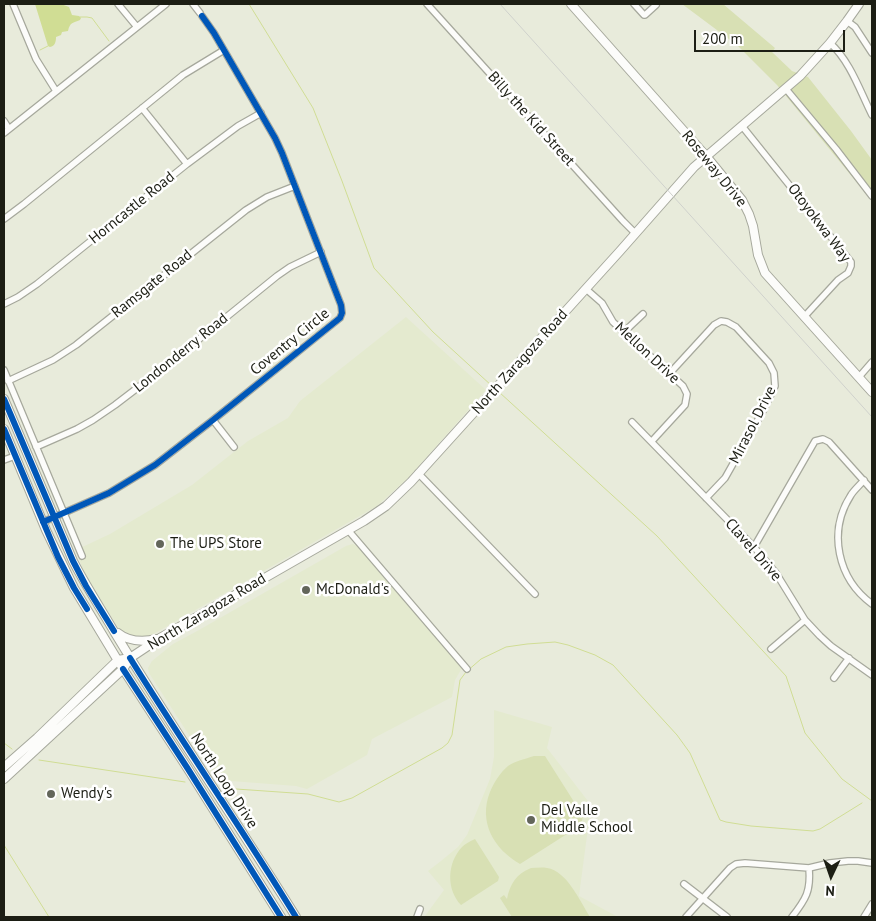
<!DOCTYPE html>
<style>
body{margin:0}
#map{position:relative;width:876px;height:921px;overflow:hidden;background:#e8ebdb;font-family:"PT Sans",sans-serif}
canvas{display:block}
.frame{position:absolute;inset:0;border:5px solid #1c1e14;pointer-events:none}
.north{position:absolute;left:806px;top:851px;width:50px;height:50px;-webkit-text-stroke:4px #fff;paint-order:stroke;rotate:183deg;font-size:14px;font-weight:700;line-height:20px;text-align:center;color:#1c1e14}
.north::after{content:'';display:block;margin:auto;width:18px;height:22px;background:#1c1e14;clip-path:polygon(50% 0,100% 100%,50% 72%,0 100%)}
.scale{position:absolute;left:694px;top:30px;width:151px;height:22px;box-sizing:border-box;border:2px solid #1c1e14;border-top:0;padding-left:6px;font-size:15px;line-height:18px;white-space:nowrap;color:#1c1e14;-webkit-text-stroke:4px #fff;paint-order:stroke}
</style>
<div id="map">
<canvas width="876" height="921"></canvas>
<div class="frame"></div>
<div class="north">N</div>
<div class="scale">200 m</div>
</div>
<script>
const c = document.querySelector('canvas').getContext('2d');
c.lineJoin = 'round';
function fillPath(path, color) {
  c.fillStyle = color;
  c.fill(path, 'evenodd');
}
function stroke(path, color, width, dash) {
  c.strokeStyle = color;
  c.lineWidth = width;
  c.lineCap = dash ? 'butt' : 'round';
  c.setLineDash(dash || []);
  c.stroke(path);
}
function write(font, color, halo, rows, align = 'center') {
  c.font = font + ' "PT Sans",sans-serif';
  c.lineWidth = 5;
  c.setLineDash([]);
  c.textBaseline = 'middle';
  c.strokeStyle = halo;
  c.fillStyle = color;
  for (const [text, x, y, turn = 0] of rows) {
    c.save();
    c.translate(x, y);
    c.rotate((+turn || 0) * Math.PI / 180);
    c.textAlign = isNaN(turn) ? turn : align;
    if (halo) c.strokeText(text, 0, 0);
    c.fillText(text, 0, 0);
    c.restore();
  }
}
fillPath(new Path2D(`
 M406,317L486,390L408,478L377,506L150,636L143,638H130L119,629L84,573L76,550L110,534L192,485L248,441L288,418L300,401Z
 M353,544L358,547L462,668L455,680L452,697L372,739L367,755L307,789L296,786L218,780L149,673L148,668L152,661L173,644L199,630L346,546Z
 M494,710L552,727L547,748L591,805L579,896L618,917H423L425,916L444,890L428,871L441,861L458,847L467,835L490,779L494,757Z`), '#e4eacf');
fillPath(new Path2D(`
 M682,4H723L775,48L772,52L792,71L808,77L851,131L872,160V201L777,85L737,45Z
 M534,756H545L583,816L581,825L520,864C494,849 478,822 490,792C494,782 500,773 508,766C515,761 525,759 534,756Z
 M475,839L499,877L498,881L461,905C446,889 447,863 462,847C465,844 470,841 475,839Z
 M531,868C536,868 541,867 547,868C567,871 580,901 590,917H512L500,898L504,895L507,899C510,884 516,874 531,868Z`), '#d8e0b4');
fillPath(new Path2D(`
 M35,4H61L69,7L72,15L79,16L81,18L80,20C73,23 70,22 68,31L62,32L61,35L56,37C56,42 55,46 50,47L48,46Z`), '#d0dd94');
stroke(new Path2D(`
 M249,4L313,108L342,181L374,268L433,332L492,386
 M80,17H87L92,18L109,41
 M40,50L48,46
 M499,392L657,536L786,676L805,733L842,779L872,801
 M4,743L12,749
 M39,760L185,782
 M225,789H236L308,794L339,802L352,798L442,748L448,743L452,735L460,680L466,672L481,659L506,647L527,644L555,642L568,645L595,655L613,665L677,735L690,753L720,820L726,822L751,826L813,831L820,829L862,803
 M4,845L49,917`), '#d0dd94', 1);
const street = new Path2D(`
 M13,4L36,59L56,91
 M118,4L137,27
 M193,4L200,13
 M427,4L623,221L635,233
 M634,4L644,15H645L656,5
 M847,21L855,27L872,53
 M830,43C850,61 860,91 872,115
 M786,89L836,149L872,196
 M142,108L187,164
 M4,121L9,129
 M742,126L851,262V266L848,273L838,280L804,317
 M4,133L166,4
 M4,219L24,204L183,75L224,50
 M586,289L602,303L613,322L683,386L687,394L685,405L652,441
 M4,304L18,297L37,284L187,164L238,126L261,113
 M624,332L643,314
 M4,370L82,556
 M670,373L714,325L721,321L727,322L736,327L769,363L774,373L775,386L764,409L725,478L706,498
 M859,377L872,362
 M8,381L53,360L76,345L246,210L267,197L295,186
 M213,420L234,447
 M632,422L754,547L776,573L805,620L820,636L831,646L872,675
 M36,447L77,429L93,420L115,405L166,366L277,276L290,267L321,252
 M4,460L15,456
 M418,473L535,594
 M864,480C860,485 854,490 851,495C827,532 838,579 872,604
 M43,522L109,493L155,465L213,420L340,318L342,313L341,305L282,153L275,138L214,33L202,16
 M348,530L467,669
 M754,547L815,441L823,439L829,442L872,490
 M771,649L805,620
 M834,678L849,658
 M684,884L727,917
 M417,917L420,909
 M686,917L730,868L736,864L745,863L809,868L830,863L848,861H858L872,863
 M792,917C806,899 811,891 809,868
 M864,917L872,904`);
const secondary = new Path2D(`
 M571,4L706,156L742,200L749,214L753,226L758,255L765,273L872,392
 M4,399L73,561C86,586 101,609 115,633C173,729 237,822 296,917
 M4,429L46,530L74,588L123,669L188,769L281,917
 M118,633C129,642 143,642 157,639
 M4,767L37,738L118,660L130,658L160,638L364,521L386,506L411,482L620,251L694,167L800,76L830,43L847,21L859,4
 M4,779L123,669L130,658`);
stroke(street, '#a6a89c', 8);
stroke(secondary, '#a6a89c', 10);
stroke(street, '#fcfcfa', 5.5);
stroke(secondary, '#fcfcfa', 8);
stroke(new Path2D(`
 M500,4L872,417`), '#cfd1cc', 1);
stroke(new Path2D(`
 M4,399L73,561L86,586L114,631
 M4,429L58,557L74,588L87,609
 M43,522L109,493L155,465L213,420L340,318L342,313L341,305L282,153L275,138L214,33L202,16
 M130,658C184,745 243,830 296,917
 M123,669L188,769L281,917`), '#0057b8', 6);
for (const [x, y, r, color] of [
 [160,544,5,"#63665a"],
 [306,590,5,"#63665a"],
 [51,794,5,"#63665a"],
 [531,820,5,"#63665a"]
]) {
  const dot = new Path2D();
  dot.arc(x, y, r, 0, 2 * Math.PI);
  c.fillStyle = color;
  c.fill(dot);
  stroke(dot, '#fff', 2);
}
write('15px', '#1c1e14', '#fff', [
 ["Billy the Kid Street",531,119,48],
 ["Roseway Drive",714,169,51],
 ["Horncastle Road",132,208,-39],
 ["Otoyokwa Way",819,223,53],
 ["Ramsgate Road",152,284,-39],
 ["Coventry Circle",290,342,-39],
 ["Londonderry Road",181,353,-39],
 ["Mellon Drive",647,353,43],
 ["North Zaragoza Road",520,362,-48],
 ["Mirasol Drive",753,425,-63],
 ["Clavel Drive",753,550,49],
 ["North Zaragoza Road",207,612,-31],
 ["North Loop Drive",224,781,57]
]);
write('15px', '#1c1e14', '#fff', [
 ["The UPS Store",170,544],
 ["McDonald's",316,590],
 ["Wendy's",61,794],
 ["Del Valle",541,811],
 ["Middle School",541,828]
], 'left');
</script>
